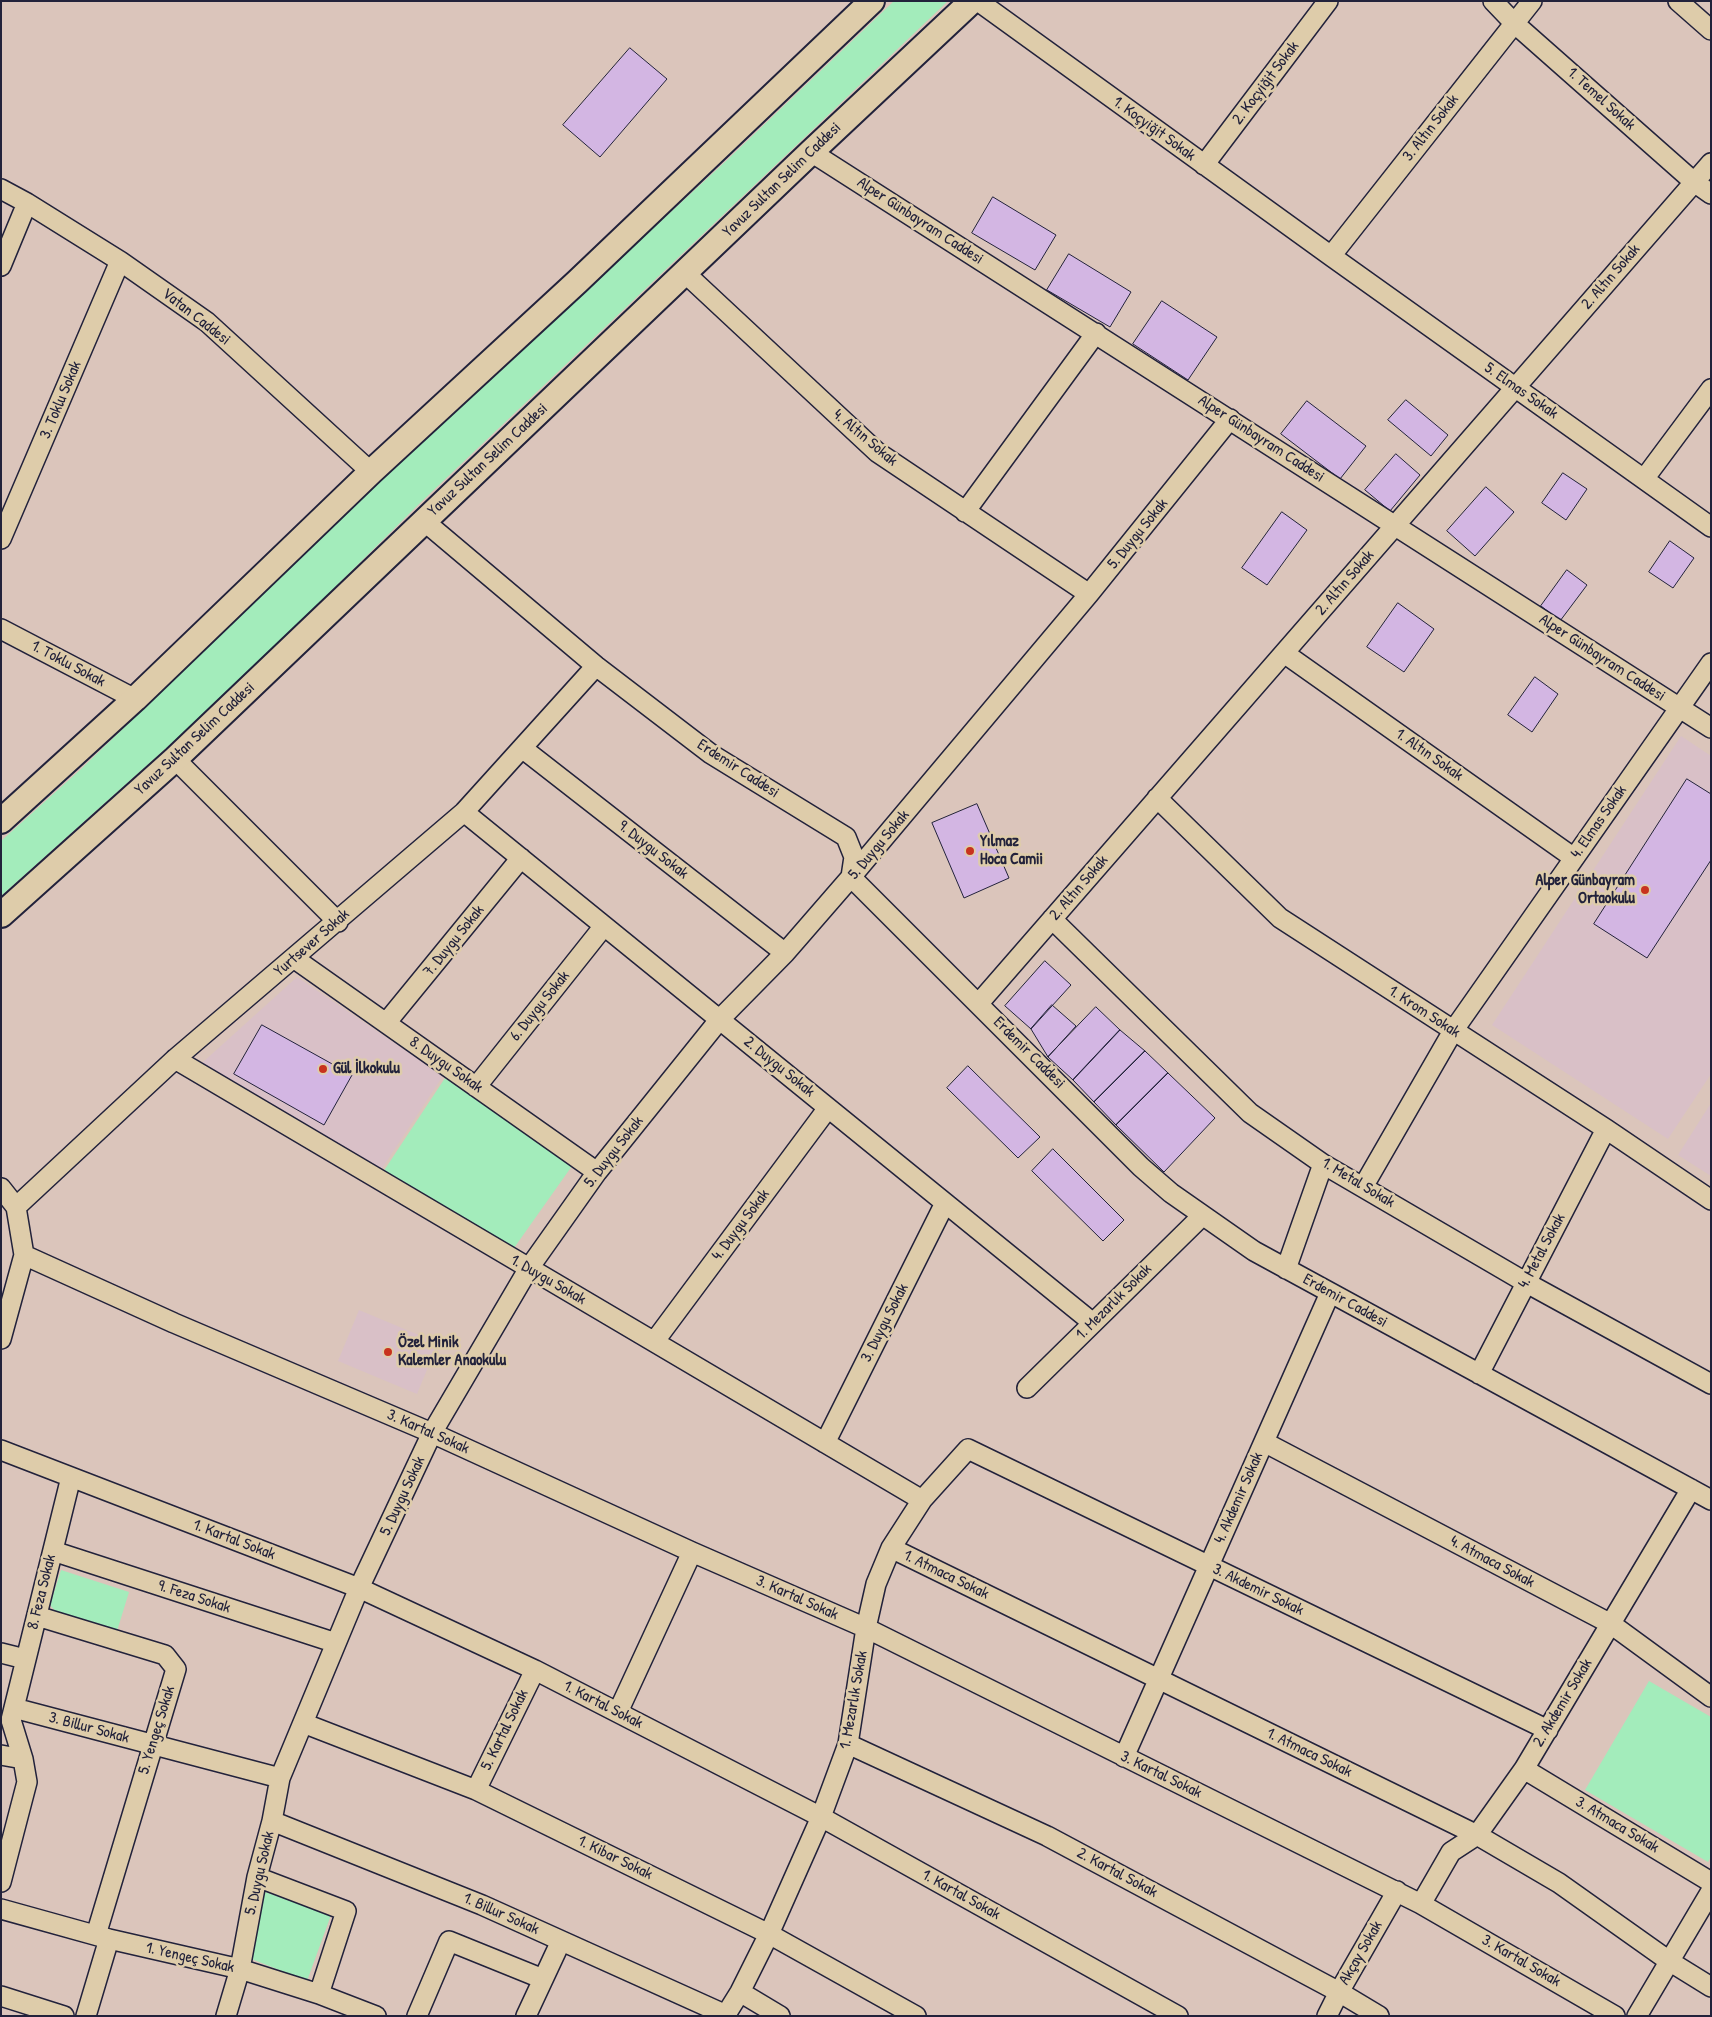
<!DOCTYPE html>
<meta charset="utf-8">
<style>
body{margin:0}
#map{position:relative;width:1712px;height:2017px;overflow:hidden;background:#dbc5bb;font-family:"Patrick Hand",sans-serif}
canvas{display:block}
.frame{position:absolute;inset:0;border:2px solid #22223b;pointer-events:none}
</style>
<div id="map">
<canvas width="1712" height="2017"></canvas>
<div class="frame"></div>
</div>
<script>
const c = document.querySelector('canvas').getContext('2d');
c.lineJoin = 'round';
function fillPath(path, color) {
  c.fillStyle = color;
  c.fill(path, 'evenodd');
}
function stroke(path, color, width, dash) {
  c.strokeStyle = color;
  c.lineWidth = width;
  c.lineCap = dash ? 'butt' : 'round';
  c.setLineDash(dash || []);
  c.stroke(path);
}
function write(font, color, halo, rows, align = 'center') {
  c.font = font + ' "Patrick Hand",sans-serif';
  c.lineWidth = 5;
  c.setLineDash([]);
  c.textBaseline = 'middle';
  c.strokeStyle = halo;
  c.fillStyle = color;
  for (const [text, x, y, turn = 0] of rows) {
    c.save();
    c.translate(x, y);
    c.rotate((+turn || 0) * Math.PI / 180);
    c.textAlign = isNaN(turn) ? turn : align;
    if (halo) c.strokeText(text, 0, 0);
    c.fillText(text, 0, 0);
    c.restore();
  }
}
fillPath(new Path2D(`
 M1681,736L1711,756V1074L1668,1139L1492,1025Z
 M297,977L443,1076L381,1170L202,1063Z
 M1711,1103V1176L1678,1155Z
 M359,1310L438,1343L417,1394L338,1361Z`), '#d9c0c7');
fillPath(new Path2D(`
 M894,1H948L418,505L231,690L1,896V841L80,770L385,476L726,161Z
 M445,1078L572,1166L514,1248L383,1172Z
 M61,1570L129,1592L117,1631L56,1612L50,1605Z
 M1649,1681L1711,1717V1857L1708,1862L1585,1790Z
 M265,1892L331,1915L307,1981L249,1958Z`), '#a3ecbb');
const building = new Path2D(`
 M630,48L667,79L600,157L563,125Z
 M993,197L1056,235L1035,270L972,233Z
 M1069,254L1131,292L1110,327L1047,290Z
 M1162,301L1217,337L1188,380L1133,344Z
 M1406,400L1448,435L1431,456L1388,420Z
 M1307,401L1366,446L1340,479L1281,434Z
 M1396,454L1420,475L1390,511L1365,490Z
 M1563,473L1587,489L1566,520L1542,503Z
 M1486,487L1514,512L1475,556L1447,531Z
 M1282,512L1307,530L1267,585L1242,568Z
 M1670,541L1694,558L1673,588L1649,572Z
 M1567,570L1587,585L1560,621L1541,606Z
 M1398,603L1434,629L1404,672L1367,647Z
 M1535,677L1558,694L1532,732L1508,715Z
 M1687,779L1711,794V860L1647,958L1594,924Z
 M977,804L1009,878L964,898L932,823Z
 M1045,961L1071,985L1031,1029L1005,1006Z
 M1052,1005L1076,1026L1048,1057L1031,1029Z
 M1096,1007L1120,1030L1073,1080L1048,1057Z
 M262,1025L352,1075L324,1125L234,1074Z
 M1120,1030L1145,1051L1094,1102L1073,1080Z
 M1145,1051L1168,1073L1116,1125L1094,1102Z
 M968,1066L1040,1137L1018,1158L947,1088Z
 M1168,1073L1215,1118L1164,1172L1116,1125Z
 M1053,1149L1124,1220L1103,1241L1032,1171Z`);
fillPath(building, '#d3b6e3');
stroke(building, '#22223b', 1);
const minor = new Path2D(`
 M978,1L1331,256L1711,527
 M1493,1L1514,23L1694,182L1711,194
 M1678,1L1711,30
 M811,152L1711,728
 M1204,165L1328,1
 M1,189L27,203L120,261L207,322L371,472
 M1331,256L1532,1
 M1,266L27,203
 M685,273L877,452L1089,594
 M1644,479L1711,389
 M965,512L1096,333
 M424,521L596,666L711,754L846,837L854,857L851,877L1141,1167L1171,1193L1254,1251L1711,1500
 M1,539L120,261
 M1,629L135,699
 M1284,653L1574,858
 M522,748L785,953
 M175,759L338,922
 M1157,798L1280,918L1606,1129L1711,1200
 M464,812L1093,1323
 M1052,919L1250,1113L1323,1164L1525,1282L1711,1384
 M295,959L597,1172
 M979,1003L1711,163
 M386,1023L521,858
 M175,1059L922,1500
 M476,1087L604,926
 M1363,1187L1453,1031L1711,663
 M1,1188L16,1207L24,1255L174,1323L432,1433L692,1552L866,1628L1421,1904L1615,2016
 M16,1207L175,1059L464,812L596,666
 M1286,1269L1323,1164
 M1,1339L24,1255
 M654,1342L828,1108
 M1479,1374L1606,1129
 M1027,1388L1202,1216
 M1264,1442L1611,1624L1711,1697
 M825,1443L945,1203
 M1,1450L359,1588L535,1670L821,1817L1178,2016
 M891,1548L1477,1835L1559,1883L1669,1961L1711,1987
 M53,1551L336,1643
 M37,1616L165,1655L176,1669L96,1935
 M1,1653L25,1659
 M14,1708L280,1778
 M618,1712L692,1552
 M303,1723L476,1790L769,1934L916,2016
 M848,1744L1047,1836L1339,1992L1379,2016
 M1,1755L23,1759
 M1124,1757L1330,1293
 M1524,1769L1711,1882
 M476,1790L535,1670
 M272,1821L482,1905L726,2015
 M257,1877L346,1911L319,1994
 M1,1882L27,1782L23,1759L11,1720L71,1477
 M1421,1904L1451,1852L1477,1835L1524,1769L1691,1489
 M1,1909L109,1939L240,1969L319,1994L376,2016
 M740,1992L780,2016
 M1,1996L64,2016
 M86,2016L109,1939
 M226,2016L240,1969L257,1877L272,1821L280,1778L359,1588L432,1433L529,1268L597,1172L720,1019L785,953L851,877L1089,594L1230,419
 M417,2016L449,1941L543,1979
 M526,2016L561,1941
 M725,2016L740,1992L769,1934L821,1817L848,1744L866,1628L876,1584L891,1548L922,1500L968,1449L1548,1730
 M1327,2016L1339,1992L1397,1891
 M1637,2016L1711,1891`);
const major = new Path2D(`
 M1,821L135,699L371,472L577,282L872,1
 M1,915L175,759L811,152L972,1`);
stroke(minor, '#22223b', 22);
stroke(major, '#22223b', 28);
stroke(minor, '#deccaa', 19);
stroke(major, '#deccaa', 24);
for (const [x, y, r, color] of [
 [970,851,5,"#c8321e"],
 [1645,890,5,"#c8321e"],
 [323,1069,5,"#c8321e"],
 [388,1352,5,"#c8321e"]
]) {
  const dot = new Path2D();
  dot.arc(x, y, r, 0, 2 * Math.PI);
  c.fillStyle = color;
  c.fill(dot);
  stroke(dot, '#deccaa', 2);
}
write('16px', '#22223b', '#deccaa', [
 ["2. Koçyiğit Sokak",1266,83,-53],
 ["1. Temel Sokak",1601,99,42],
 ["3. Altın Sokak",1431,128,-52],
 ["1. Koçyiğit Sokak",1154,129,36],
 ["Yavuz Sultan Selim Caddesi",782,180,-44],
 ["Alper Günbayram Caddesi",920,221,33],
 ["2. Altın Sokak",1611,277,-49],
 ["Vatan Caddesi",196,317,38],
 ["5. Elmas Sokak",1521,391,35],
 ["3. Toklu Sokak",61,400,-67],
 ["4. Altın Sokak",865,438,40],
 ["Alper Günbayram Caddesi",1261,439,33],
 ["Yavuz Sultan Selim Caddesi",488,460,-43],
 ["5. Duygu Sokak",1138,534,-51],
 ["2. Altın Sokak",1345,583,-49],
 ["Alper Günbayram Caddesi",1602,658,33],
 ["1. Toklu Sokak",68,664,28],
 ["Yavuz Sultan Selim Caddesi",195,739,-43],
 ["1. Altın Sokak",1429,755,35],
 ["Erdemir Caddesi",738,769,33],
 ["4. Elmas Sokak",1599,822,-55],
 ["5. Duygu Sokak",879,845,-50],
 ["9. Duygu Sokak",653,850,38],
 ["2. Altın Sokak",1079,888,-49],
 ["7. Duygu Sokak",454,941,-51],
 ["Yurtsever Sokak",312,943,-41],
 ["6. Duygu Sokak",540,1006,-51],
 ["1. Krom Sokak",1424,1012,33],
 ["Erdemir Caddesi",1029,1053,45],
 ["8. Duygu Sokak",446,1065,35],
 ["2. Duygu Sokak",779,1067,39],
 ["5. Duygu Sokak",614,1152,-52],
 ["1. Metal Sokak",1358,1183,31],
 ["4. Duygu Sokak",741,1225,-53],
 ["4. Metal Sokak",1542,1251,-62],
 ["1. Duygu Sokak",548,1280,30],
 ["Erdemir Caddesi",1345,1301,29],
 ["1. Mezarlık Sokak",1114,1302,-45],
 ["3. Duygu Sokak",885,1323,-63],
 ["3. Kartal Sokak",428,1432,24],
 ["5. Duygu Sokak",403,1496,-65],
 ["4. Akdemir Sokak",1239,1498,-66],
 ["1. Kartal Sokak",234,1540,21],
 ["4. Atmaca Sokak",1492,1562,28],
 ["1. Atmaca Sokak",946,1575,26],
 ["3. Akdemir Sokak",1258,1590,26],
 ["8. Feza Sokak",42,1592,-76],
 ["9. Feza Sokak",194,1597,18],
 ["3. Kartal Sokak",797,1598,24],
 ["1. Mezarlık Sokak",854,1700,-80],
 ["2. Akdemir Sokak",1563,1703,-59],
 ["1. Kartal Sokak",603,1705,27],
 ["3. Billur Sokak",89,1728,15],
 ["5. Yengeç Sokak",157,1730,-73],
 ["5. Kartal Sokak",505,1730,-64],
 ["1. Atmaca Sokak",1309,1753,26],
 ["3. Kartal Sokak",1161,1775,26],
 ["3. Atmaca Sokak",1617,1825,31],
 ["1. Kibar Sokak",615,1858,26],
 ["5. Duygu Sokak",260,1873,-77],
 ["2. Kartal Sokak",1117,1873,28],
 ["1. Kartal Sokak",961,1895,29],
 ["1. Billur Sokak",501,1914,24],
 ["Akçay Sokak",1361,1953,-60],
 ["1. Yengeç Sokak",190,1958,13],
 ["3. Kartal Sokak",1521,1961,30]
]);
write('bold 16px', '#22223b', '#deccaa', [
 ["Yılmaz",980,842],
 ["Hoca Camii",980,860],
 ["Alper Günbayram",1635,881,"right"],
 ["Ortaokulu",1635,899,"right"],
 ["Gül İlkokulu",333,1069],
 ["Özel Minik",398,1343],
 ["Kalemler Anaokulu",398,1361]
], 'left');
</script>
